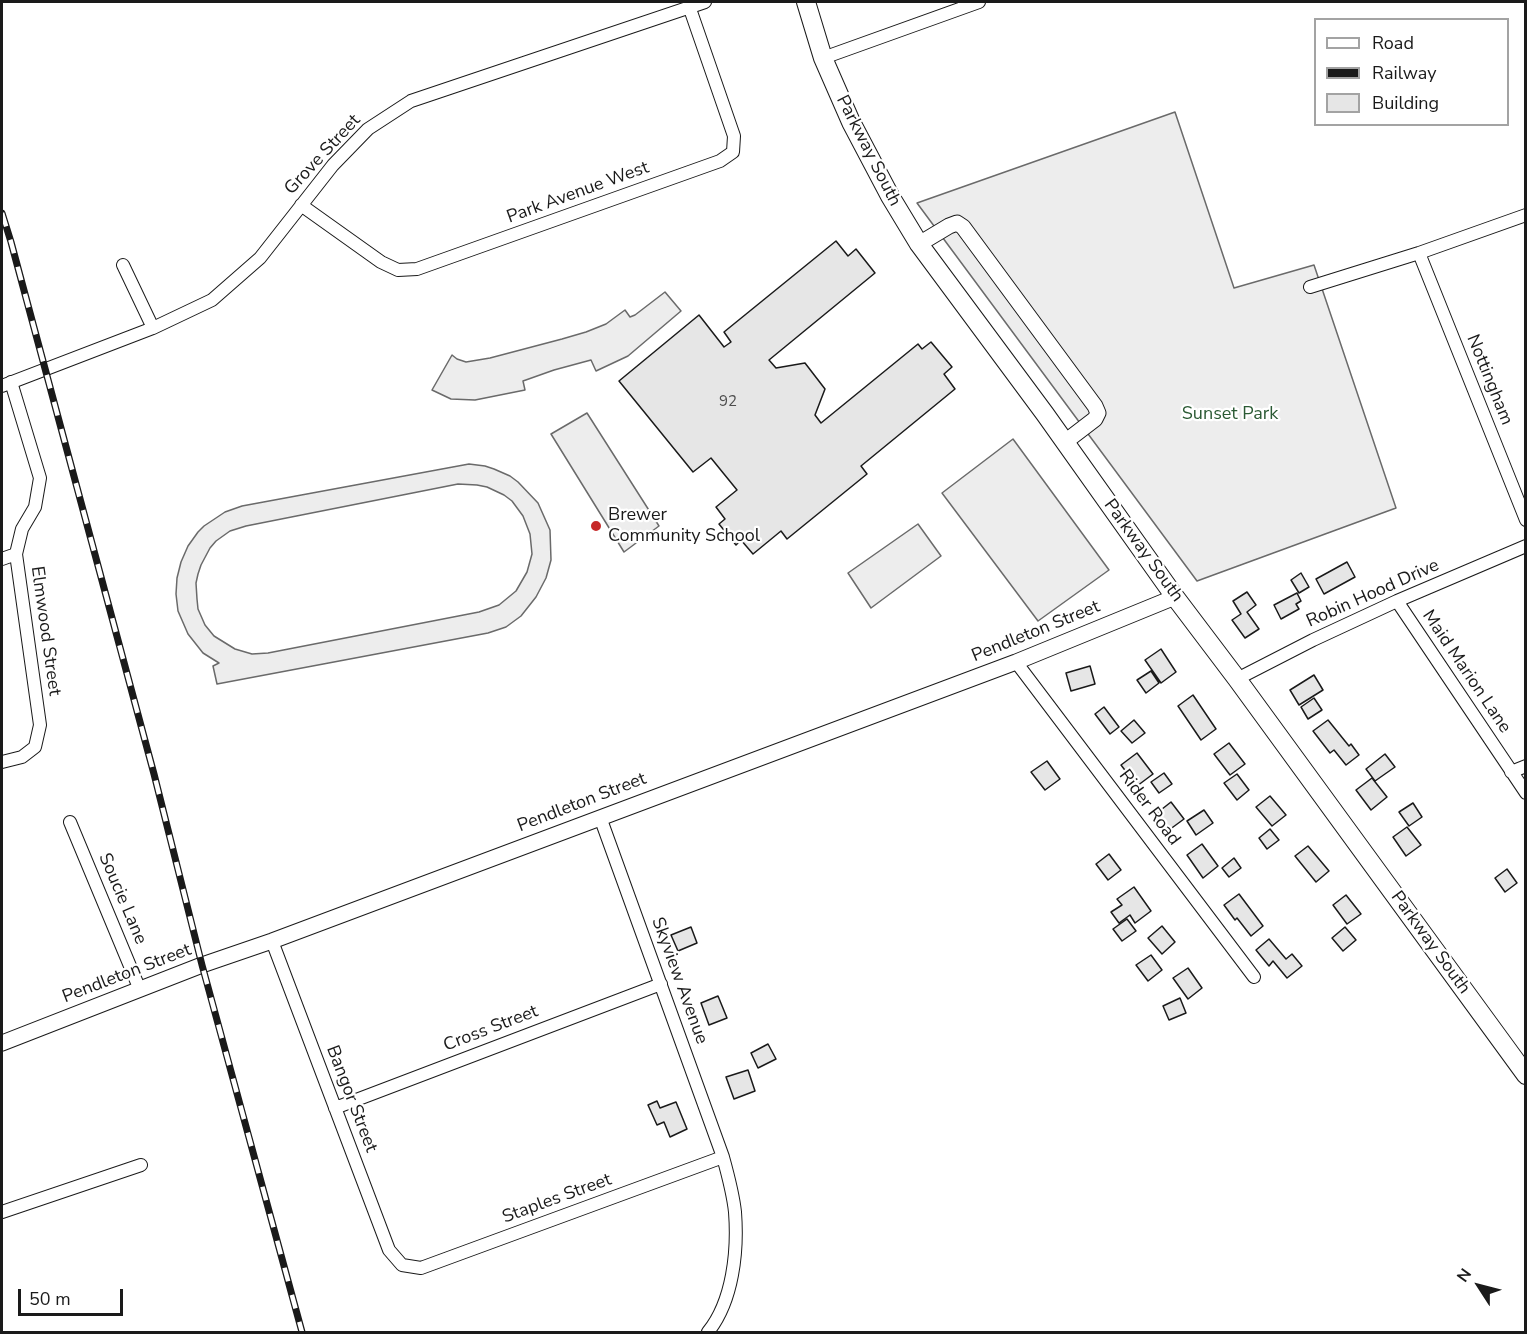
<!DOCTYPE html>
<style>
body{margin:0}
#map{position:relative;width:1527px;height:1334px;overflow:hidden;background:#fff;font-family:"Nunito Sans",sans-serif}
canvas{display:block}
.frame{position:absolute;inset:0;border:3px solid #1a1a1a;pointer-events:none}
.legend{position:absolute;left:1314px;top:18px;width:195px;height:108px;box-sizing:border-box;background:#fff;border:2px solid #a3a3a3;margin:0;padding:8px 10px;list-style:none;font-size:18px;color:#1a1a1a}
.legend li{display:flex;align-items:center;gap:12px;height:30px}
.legend b{width:30px;border:2px solid #a3a3a3}
.north{position:absolute;left:1449px;top:1256px;width:60px;height:60px;-webkit-text-stroke:4px #fff;paint-order:stroke;rotate:306deg;font-size:16px;font-weight:700;line-height:24px;text-align:center;color:#1a1a1a}
.north::after{content:'';display:block;margin:auto;width:21px;height:27px;background:#1a1a1a;clip-path:polygon(50% 0,100% 100%,50% 72%,0 100%)}
.scale{position:absolute;left:18px;top:1289px;width:105px;height:27px;box-sizing:border-box;border:3px solid #1a1a1a;border-top:0;padding-left:8px;font-size:18px;line-height:21px;white-space:nowrap;color:#1a1a1a;-webkit-text-stroke:4px #fff;paint-order:stroke}
</style>
<div id="map">
<canvas width="1527" height="1334"></canvas>
<div class="frame"></div>
<ul class="legend">
<li><b style="height:8px;background:#fff"></b>Road</li>
<li><b style="height:8px;background:#1a1a1a"></b>Railway</li>
<li><b style="height:16px;background:#e6e6e6"></b>Building</li>
</ul>
<div class="north">N</div>
<div class="scale">50 m</div>
</div>
<script>
const c = document.querySelector('canvas').getContext('2d');
c.lineJoin = 'round';
function fillPath(path, color) {
  c.fillStyle = color;
  c.fill(path, 'evenodd');
}
function stroke(path, color, width, dash) {
  c.strokeStyle = color;
  c.lineWidth = width;
  c.lineCap = dash ? 'butt' : 'round';
  c.setLineDash(dash || []);
  c.stroke(path);
}
function write(font, color, halo, rows, align = 'center') {
  c.font = font + ' "Nunito Sans",sans-serif';
  c.lineWidth = 4.5;
  c.setLineDash([]);
  c.textBaseline = 'middle';
  c.strokeStyle = halo;
  c.fillStyle = color;
  for (const [text, x, y, turn = 0] of rows) {
    c.save();
    c.translate(x, y);
    c.rotate((+turn || 0) * Math.PI / 180);
    c.textAlign = isNaN(turn) ? turn : align;
    if (halo) c.strokeText(text, 0, 0);
    c.fillText(text, 0, 0);
    c.restore();
  }
}
const built = new Path2D(`
 M1175,112L1234,288L1314,265L1396,508L1197,581L917,203Z
 M665,292L681,311L628,356L596,371L591,360L554,370L523,381L525,390L475,400L451,399L432,390L452,355L457,359L466,362L490,358L562,339L586,332L606,324L625,310L630,317L635,315Z
 M587,413L659,526L624,552L551,434Z
 M1013,439L1109,570L1038,621L942,493Z
 M469,464L485,466L494,469L510,476L518,482L538,503L550,530L551,560L546,578L536,597L521,616L506,627L488,633L217,684L213,666L219,663L203,653L188,634L178,611L176,594L177,578L181,562L188,546L198,532L204,526L225,512L242,506ZM458,484L477,485L487,487L504,495L512,501L523,516L530,534L532,554L527,572L516,591L499,605L479,612L268,653L252,654L235,649L214,636L205,625L198,609L197,599L196,583L198,574L201,565L210,548L216,541L230,531L246,526Z
 M918,524L941,556L871,608L848,573Z`);
fillPath(built, '#ededed');
stroke(built, '#6a6a6a', 1.5);
const building = new Path2D(`
 M836,241L848,256L856,249L875,273L769,360L776,368L805,363L825,389L815,415L821,423L918,344L922,349L931,342L952,367L944,374L955,389L861,466L867,474L787,539L781,531L753,554L741,540L736,545L719,524L725,519L716,507L737,490L711,458L693,472L619,381L699,315L724,347L731,342L724,332Z
 M1347,562L1355,577L1324,594L1316,579Z
 M1301,573L1309,587L1299,593L1291,580Z
 M1247,592L1256,605L1247,612L1259,629L1245,638L1232,620L1241,614L1233,601Z
 M1297,593L1301,601L1296,604L1299,609L1281,619L1274,605Z
 M1161,649L1176,672L1161,683L1145,660Z
 M1090,666L1095,684L1071,691L1066,673Z
 M1151,671L1159,683L1146,693L1137,680Z
 M1314,675L1323,690L1299,705L1290,690Z
 M1193,695L1216,729L1201,740L1178,706Z
 M1314,698L1322,710L1308,719L1301,707Z
 M1104,707L1119,727L1110,734L1095,714Z
 M1134,720L1145,733L1132,743L1121,731Z
 M1328,720L1349,746L1351,744L1359,755L1346,765L1334,750L1330,753L1313,731Z
 M1229,743L1245,764L1230,775L1214,754Z
 M1137,753L1153,774L1137,786L1121,765Z
 M1385,754L1395,767L1375,781L1366,769Z
 M1047,761L1060,779L1045,790L1031,772Z
 M1164,773L1172,784L1159,793L1151,782Z
 M1237,774L1249,790L1237,800L1224,783Z
 M1372,778L1387,797L1371,810L1356,790Z
 M1270,796L1286,815L1272,826L1256,807Z
 M1171,802L1184,819L1169,830L1157,813Z
 M1413,803L1422,817L1409,826L1399,812Z
 M1204,810L1213,823L1196,835L1187,821Z
 M1407,827L1421,845L1406,856L1393,837Z
 M1270,829L1279,840L1267,849L1259,838Z
 M1202,844L1218,866L1203,878L1187,855Z
 M1308,846L1329,871L1316,882L1295,856Z
 M1109,854L1121,870L1108,880L1096,864Z
 M1234,858L1241,868L1229,877L1222,868Z
 M1507,869L1517,883L1505,892L1495,878Z
 M1134,887L1151,911L1135,923L1130,915L1119,923L1111,912L1122,905L1117,899Z
 M1239,894L1263,926L1251,936L1237,918L1235,920L1224,905Z
 M1346,895L1361,914L1347,924L1333,905Z
 M1127,919L1136,931L1122,941L1113,929Z
 M1162,926L1175,942L1162,954L1148,938Z
 M691,927L697,943L678,951L671,935Z
 M1345,927L1356,940L1343,951L1332,938Z
 M1269,939L1286,959L1292,954L1302,966L1287,978L1273,961L1269,966L1256,950Z
 M1151,955L1162,970L1148,981L1136,965Z
 M1188,968L1202,988L1188,999L1173,978Z
 M718,996L727,1018L709,1025L701,1003Z
 M1180,998L1186,1013L1169,1020L1163,1006Z
 M768,1044L776,1059L758,1068L751,1053Z
 M748,1070L755,1091L734,1099L726,1077Z
 M657,1101L660,1108L676,1102L687,1129L670,1137L664,1122L657,1125L648,1105Z`);
fillPath(building, '#e6e6e6');
stroke(building, '#1a1a1a', 1.5);
const minor = new Path2D(`
 M823,58L979,2
 M301,205L381,262L398,270L417,269L720,161L733,152L734,136L689,6
 M1419,253L1526,520
 M123,265L153,328
 M1310,287L1419,253L1526,215
 M2,386L153,328L212,300L260,258L333,165L368,129L411,101L705,2
 M2,559L16,554
 M1397,601L1526,793
 M1016,662L1254,977
 M1237,679L1313,640L1397,601L1526,546
 M2,762L22,757L35,747L40,725L16,554L22,529L35,507L40,478L11,382
 M1511,772L1526,766
 M600,817L723,1157C728,1175 733,1193 735,1212C738,1251 733,1301 708,1332
 M70,822L140,990
 M272,941L389,1250L402,1265L421,1268L723,1157
 M335,1108L661,984
 M2,1212L141,1165`);
const tertiary = new Path2D(`
 M919,244L949,226L957,223L963,227L1095,406L1098,413L1095,419L1065,442
 M2,1043L202,965L272,941L1016,662L1175,597`);
const secondary = new Path2D(`
 M806,2L823,58L851,122L890,196L919,244L1045,414L1175,597L1237,679L1526,1075`);
stroke(minor, '#1a1a1a', 14);
stroke(tertiary, '#1a1a1a', 17);
stroke(secondary, '#1a1a1a', 20);
stroke(minor, '#fff', 12);
stroke(tertiary, '#fff', 15);
stroke(secondary, '#fff', 18);
const rail = new Path2D(`
 M2,213L11,242L154,774L202,965L302,1332`);
stroke(rail, '#1a1a1a', 7);
stroke(rail, '#fff', 4.5, [14]);
for (const [x, y, r, color] of [
 [596,526,6,"#c62828"]
]) {
  const dot = new Path2D();
  dot.arc(x, y, r, 0, 2 * Math.PI);
  c.fillStyle = color;
  c.fill(dot);
  stroke(dot, '#fff', 2);
}
write('15px', '#4d4d4d', null, [
 ["92",728,402]
]);
write('18px', '#1a1a1a', '#fff', [
 ["Parkway South",868,151,63],
 ["Grove Street",323,155,-47],
 ["Park Avenue West",578,193,-20],
 ["Nottingham",1489,380,68],
 ["Parkway South",1143,551,54],
 ["Robin Hood Drive",1373,594,-24],
 ["Elmwood Street",45,631,82],
 ["Pendleton Street",1036,632,-22],
 ["Maid Marion Lane",1466,672,56],
 ["Pendleton Street",582,803,-21],
 ["Rider Road",1149,808,53],
 ["Soucie Lane",122,899,67],
 ["Parkway South",1430,943,54],
 ["Pendleton Street",127,974,-21],
 ["Skyview Avenue",679,981,70],
 ["Cross Street",491,1029,-21],
 ["Bangor Street",351,1099,69],
 ["Staples Street",557,1199,-20]
]);
write('18px', '#2b5a34', '#fff', [
 ["Sunset Park",1230,415]
]);
write('18px', '#1a1a1a', '#fff', [
 ["Brewer",608,516],
 ["Community School",608,537]
], 'left');
</script>
